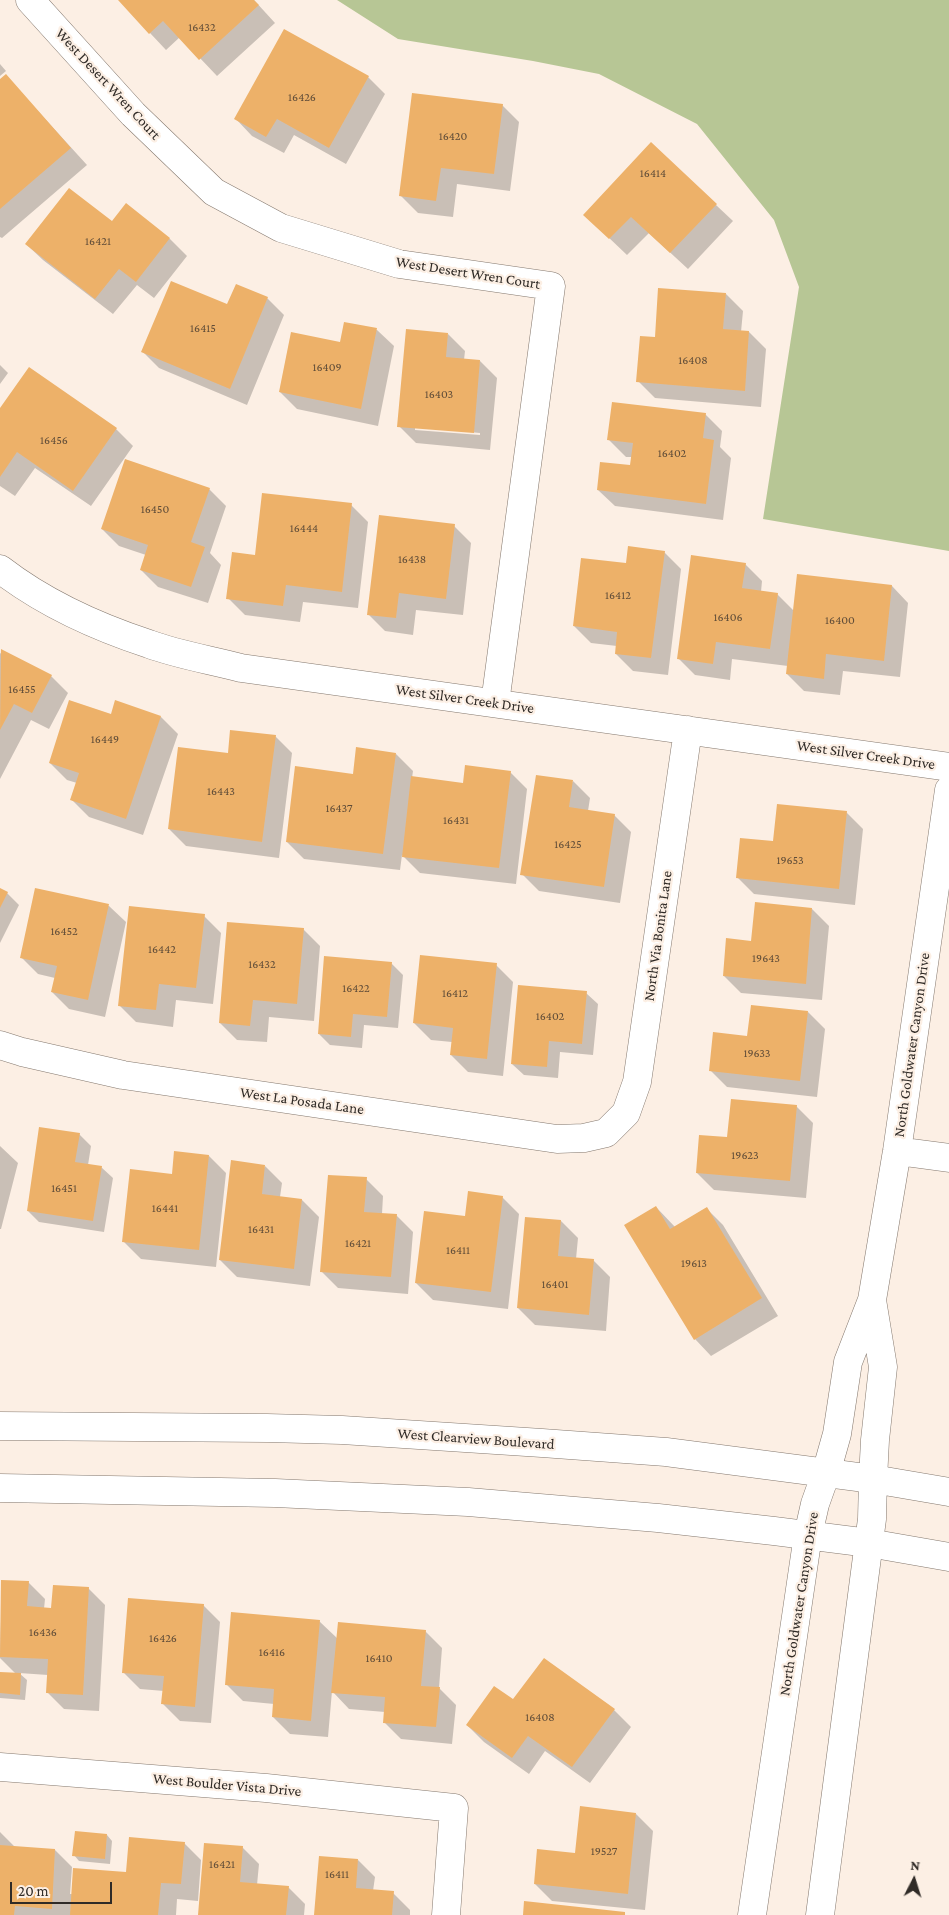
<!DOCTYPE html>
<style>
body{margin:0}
#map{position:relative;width:949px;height:1915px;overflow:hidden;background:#fcefe4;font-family:"Crimson Pro",serif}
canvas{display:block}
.north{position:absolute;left:889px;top:1855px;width:50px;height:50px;-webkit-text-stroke:4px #fcefe4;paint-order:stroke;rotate:5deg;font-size:14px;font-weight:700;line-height:20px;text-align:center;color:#302b27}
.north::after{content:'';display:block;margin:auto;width:18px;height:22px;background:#302b27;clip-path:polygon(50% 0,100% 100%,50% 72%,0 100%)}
.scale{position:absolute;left:10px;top:1882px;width:102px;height:22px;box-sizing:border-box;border:2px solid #302b27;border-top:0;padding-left:6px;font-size:15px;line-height:18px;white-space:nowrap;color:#302b27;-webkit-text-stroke:4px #fcefe4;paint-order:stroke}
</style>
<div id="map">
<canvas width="949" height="1915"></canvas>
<div class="north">N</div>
<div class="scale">20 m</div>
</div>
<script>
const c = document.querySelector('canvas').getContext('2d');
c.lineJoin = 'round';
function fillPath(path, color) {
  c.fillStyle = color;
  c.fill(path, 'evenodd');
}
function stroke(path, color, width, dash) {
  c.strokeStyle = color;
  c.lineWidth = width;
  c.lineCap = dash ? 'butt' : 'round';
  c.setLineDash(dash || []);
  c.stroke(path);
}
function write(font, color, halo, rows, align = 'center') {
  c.font = font + ' "Crimson Pro",serif';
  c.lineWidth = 4.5;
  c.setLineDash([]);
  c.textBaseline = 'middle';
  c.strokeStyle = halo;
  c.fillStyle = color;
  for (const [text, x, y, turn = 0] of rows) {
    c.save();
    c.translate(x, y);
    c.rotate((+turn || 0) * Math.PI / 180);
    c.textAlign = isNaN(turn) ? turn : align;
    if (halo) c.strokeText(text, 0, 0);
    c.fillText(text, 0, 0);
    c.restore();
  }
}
fillPath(new Path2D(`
 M337,0H949V551L763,519L799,287L774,220L697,124L599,74L533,61L398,39Z`), '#b7c695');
fillPath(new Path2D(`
 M119,0H254L275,23L217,76L180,37L166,50Z
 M0,64L6,71L0,76Z
 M6,76L87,165L2,238L0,237V81Z
 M368,77L385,94L346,164L294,135L284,153L252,136L236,119Z
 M502,105L519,122L510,191L457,184L453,217L418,213L401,196Z
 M126,205L170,239L187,256L154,298L137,285L113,314L43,260L26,244L112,223Z
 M716,205L733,221L688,269L649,233L627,255L585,215Z
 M726,294L743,311L741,332H749L766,349L761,407L655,398L638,381L656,338Z
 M267,298L284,315L247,405L159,368L142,351L228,305Z
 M345,323L377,330L394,346L378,426L297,409L280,392L341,343Z
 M448,334L465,351L464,360L480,361L497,378L490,450L416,443L399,426ZM415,427L480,433V435L415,430Z
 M0,365L8,373L0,384Z
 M0,411L116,429L133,446L91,506L35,468L15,496L0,486Z
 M705,414L722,431L720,447L731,458L723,520L615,506L598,490L631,467L632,457H626L609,440Z
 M209,489L226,506L210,553L221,565L208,603L158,587L141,570L146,555L119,546L102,529Z
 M351,505L368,522L358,608L303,602L300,622L245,615L228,598L256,556Z
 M454,526L471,543L463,615L416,610L413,635L385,631L368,614Z
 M664,552L681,569L668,675L633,671L616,654L617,646L591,643L574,626L627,565Z
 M745,564L762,581L761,592L777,594L794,611L892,586L908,603L900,677L843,671L840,695L804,691L787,674L788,666L732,659L730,680L695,675L678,658Z
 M2,651L51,676L68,693L49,729L31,720L0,779V654Z
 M111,716L161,717L178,734L143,835L89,817L72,800L77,783L67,780L50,763Z
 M275,736L292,753L279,858L186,846L169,829L229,754Z
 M396,754L413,771L412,778L465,784L510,772L527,789L516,884L420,873L402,855L400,870L304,859L287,842L354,775Z
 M573,781L590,798L588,811L614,815L631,832L620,903L539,891L522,874Z
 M846,812L863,829L855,905L754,894L737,877L774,843Z
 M36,889L109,906L126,922L105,1017L69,1009L52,992L55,978L38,974L21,957Z
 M0,890L7,893L19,905L0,943Z
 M812,909L829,926L822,1000L741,993L724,976L753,942Z
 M204,916L221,933L213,1004L176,1000L173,1027L136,1022L119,1005Z
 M303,929L320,946L314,1021L269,1017L267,1042L237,1040L220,1023Z
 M391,963L403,975L398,1028L364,1025L362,1048L330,1045L319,1034Z
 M496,965L513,982L503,1076L468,1072L451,1055L452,1042L431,1040L414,1023Z
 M586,993L598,1004L593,1055L560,1052L558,1078L524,1075L512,1064Z
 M808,1012L825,1029L817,1097L727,1087L710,1070L748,1037Z
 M796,1106L813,1123L806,1198L714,1190L697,1173L728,1139Z
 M79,1134L91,1146L88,1165L101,1167L113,1178L104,1232L39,1222L28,1211Z
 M0,1146L18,1163L1,1229H0Z
 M209,1156L226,1173L216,1267L141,1259L124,1242L173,1175Z
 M265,1166L282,1183L280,1197L302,1200L319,1217L310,1286L237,1277L220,1260Z
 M366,1179L383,1196L382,1214L396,1215L413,1232L408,1294L338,1288L321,1271Z
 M502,1197L519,1214L508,1309L433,1300L416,1283L466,1218Z
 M656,1207L675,1227L706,1208L723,1225L778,1316L711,1356L695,1339Z
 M526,1218L561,1221L578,1238L576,1259L593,1260L610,1277L606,1331L535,1325L518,1308Z
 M2,1581L28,1582L45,1599L44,1609H52L88,1588L105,1605L99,1711L64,1709L47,1692L48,1675L19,1673L27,1680L25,1700L0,1698V1673L16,1674L0,1658Z
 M203,1605L220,1622L211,1723L180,1721L163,1704L164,1691L140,1689L123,1672Z
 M319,1621L338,1639L425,1631L442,1648L439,1688L456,1705L452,1744L401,1739L384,1722L385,1712L349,1709L332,1691L328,1737L290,1734L273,1717L274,1704L243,1701L226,1684Z
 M514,1701L614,1710L631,1727L590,1783L545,1751L529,1774L484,1742L467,1725Z
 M636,1814L653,1831L645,1910L552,1901L535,1884Z
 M0,1832L15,1847L55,1850L72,1867L70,1894H73L127,1873L184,1843L201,1860L198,1901L177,1899L176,1915H0Z
 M107,1835L112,1841L110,1864L79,1861L74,1855Z
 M242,1847L259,1864L257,1885L288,1887L305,1904L304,1915H199Z
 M358,1860L375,1877L373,1891L393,1893L410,1910V1915H315Z`), '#0003');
fillPath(new Path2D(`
 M118,0H254L259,5L199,60L163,21L149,34Z
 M284,29L369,76L329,148L277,119L266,137L234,119Z
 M6,74L71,148L0,209V79Z
 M412,93L503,104L494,174L441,168L436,201L399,196Z
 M651,142L717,204L670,253L631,217L609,239L583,215Z
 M69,188L112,221L126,203L170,238L136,282L119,269L95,299L25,244Z
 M171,281L227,304L236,284L268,297L230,389L141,352Z
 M658,288L726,293L723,329L749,331L745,391L636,382L640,336L655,337Z
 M344,322L377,328L361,409L279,392L291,332L340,342Z
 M406,329L448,333L446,357L480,360L474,433L397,427Z
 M29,367L117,428L73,491L17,452L0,477V408Z
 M612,402L706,413L703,438L714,440L706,504L597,490L600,462L630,465L633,443L607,440Z
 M125,459L210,488L191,542L205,547L191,587L140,570L148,545L101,529Z
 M262,493L352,503L342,592L286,585L283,606L226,599L232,552L255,555Z
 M379,515L455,524L446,599L399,593L396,618L367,615Z
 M628,546L665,551L651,658L615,654L617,632L573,626L581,558L626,563Z
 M691,555L746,563L742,588L778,593L770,649L716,642L713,664L677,659Z
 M797,574L892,585L884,661L826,654L824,679L786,674Z
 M1,649L52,675L32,713L14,704L0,730Z
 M69,700L111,714L115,700L161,716L126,819L70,800L79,773L49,763Z
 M230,730L276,735L262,842L168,829L178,747L228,753Z
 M356,747L396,753L383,854L286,842L295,766L353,774Z
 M465,765L511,771L499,868L402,857L411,776L463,783Z
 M536,775L573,780L569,807L615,814L604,887L520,875Z
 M777,804L847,811L839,889L736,878L740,838L773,841Z
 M0,888L8,892L0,908Z
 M35,888L109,904L88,1000L51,992L57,966L20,958Z
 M755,902L812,908L806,984L723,976L726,938L751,941Z
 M129,906L205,914L196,988L159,984L156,1010L118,1006Z
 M227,922L304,928L297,1004L253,1000L250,1026L219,1023Z
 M420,955L497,963L487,1059L450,1055L453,1028L413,1023Z
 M324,956L392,962L387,1017L353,1014L351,1037L318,1034Z
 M518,985L587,991L582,1044L549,1041L547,1067L511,1064Z
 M751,1005L808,1011L800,1081L709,1071L713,1032L747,1036Z
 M731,1099L797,1105L790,1181L696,1173L699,1135L727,1137Z
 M39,1127L80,1133L75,1162L102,1166L93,1221L27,1211Z
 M174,1151L209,1155L199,1250L122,1242L130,1169L172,1174Z
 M231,1160L265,1165L262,1194L302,1199L294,1269L219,1260Z
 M328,1175L367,1177L364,1212L397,1214L391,1277L320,1272Z
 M468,1191L503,1196L491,1292L415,1283L424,1211L465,1216Z
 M656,1206L670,1229L707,1207L762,1298L694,1340L624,1225Z
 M525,1217L561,1220L558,1256L594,1259L589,1315L517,1308Z
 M1,1580L29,1581L27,1606L51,1608L53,1585L89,1587L83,1695L46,1693L48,1659L0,1657Z
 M128,1598L204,1604L195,1707L161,1704L164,1676L122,1673Z
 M231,1612L320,1620L311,1721L272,1717L274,1689L225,1685Z
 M338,1622L426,1630L421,1686L440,1687L436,1727L383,1723L385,1697L331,1693Z
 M544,1658L615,1709L572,1767L528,1736L512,1758L466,1725L494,1686L513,1699Z
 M0,1672L21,1673L20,1695L0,1693Z
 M580,1806L636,1813L628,1894L534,1884L537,1849L575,1853Z
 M75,1831L107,1834L105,1859L72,1856Z
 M129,1837L185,1842L181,1884L161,1883L158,1915H70L73,1868L126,1872Z
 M204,1843L243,1846L240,1882L289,1886L286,1915H198Z
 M0,1845L55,1849L52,1909L15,1906L14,1915H0Z
 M319,1856L358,1859L356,1888L394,1891L392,1915H314Z
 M524,1901L625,1912V1915H523Z`), '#edb169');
const minor = new Path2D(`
 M30,0L133,114L214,192L281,228L399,264L551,286L495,703
 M0,569C44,603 97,627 149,644C179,655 211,660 241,668L949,767
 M0,1045L22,1052L123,1075L557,1139L584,1138L606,1133L626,1113L637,1082L688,730
 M897,1151L949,1158
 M872,1300L883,1367L875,1440L873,1479
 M826,1473L837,1434L848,1362L872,1300L897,1151L949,790
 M0,1767L266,1788L454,1808L446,1915`);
const tertiary = new Path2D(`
 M0,1426L267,1428L342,1430L542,1443L666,1452L873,1479L949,1492
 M0,1488L275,1493L468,1502L658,1518L774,1531L869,1543L949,1557
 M752,1915L808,1535L815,1504L826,1473
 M820,1915L872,1519L873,1479`);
stroke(minor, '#84786e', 29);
stroke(tertiary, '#84786e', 29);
stroke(minor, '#fff', 28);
stroke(tertiary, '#fff', 28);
write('12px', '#5f4c38', null, [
 ["16432",202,27],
 ["16426",302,97],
 ["16420",453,136],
 ["16414",653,173],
 ["16421",98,241],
 ["16415",203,328],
 ["16408",693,360],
 ["16409",327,367],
 ["16403",439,394],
 ["16456",54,440],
 ["16402",672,453],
 ["16450",155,509],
 ["16444",304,528],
 ["16438",412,559],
 ["16412",618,595],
 ["16406",728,617],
 ["16400",840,620],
 ["16455",22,689],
 ["16449",105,739],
 ["16443",221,791],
 ["16437",339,808],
 ["16431",456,820],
 ["16425",568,844],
 ["19653",790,860],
 ["16452",64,931],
 ["16442",162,949],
 ["19643",766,958],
 ["16432",262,964],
 ["16422",356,988],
 ["16412",455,993],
 ["16402",550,1016],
 ["19633",757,1053],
 ["19623",745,1155],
 ["16451",64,1188],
 ["16441",165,1208],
 ["16431",261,1229],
 ["16421",358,1243],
 ["16411",458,1250],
 ["19613",694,1263],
 ["16401",555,1284],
 ["16436",43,1632],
 ["16426",163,1638],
 ["16416",272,1652],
 ["16410",379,1658],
 ["16408",540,1717],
 ["19527",604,1851],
 ["16421",222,1864],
 ["16411",337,1874]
]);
write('15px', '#302b27', '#fcefe4', [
 ["West Desert Wren Court",108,84,47],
 ["West Desert Wren Court",468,273,9],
 ["West Silver Creek Drive",465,699,8],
 ["West Silver Creek Drive",866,755,8],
 ["North Via Bonita Lane",658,936,-82],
 ["North Goldwater Canyon Drive",912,1045,-82],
 ["West La Posada Lane",302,1101,8],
 ["West Clearview Boulevard",476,1439,4],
 ["North Goldwater Canyon Drive",799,1604,-81],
 ["West Boulder Vista Drive",227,1785,5]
]);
</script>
